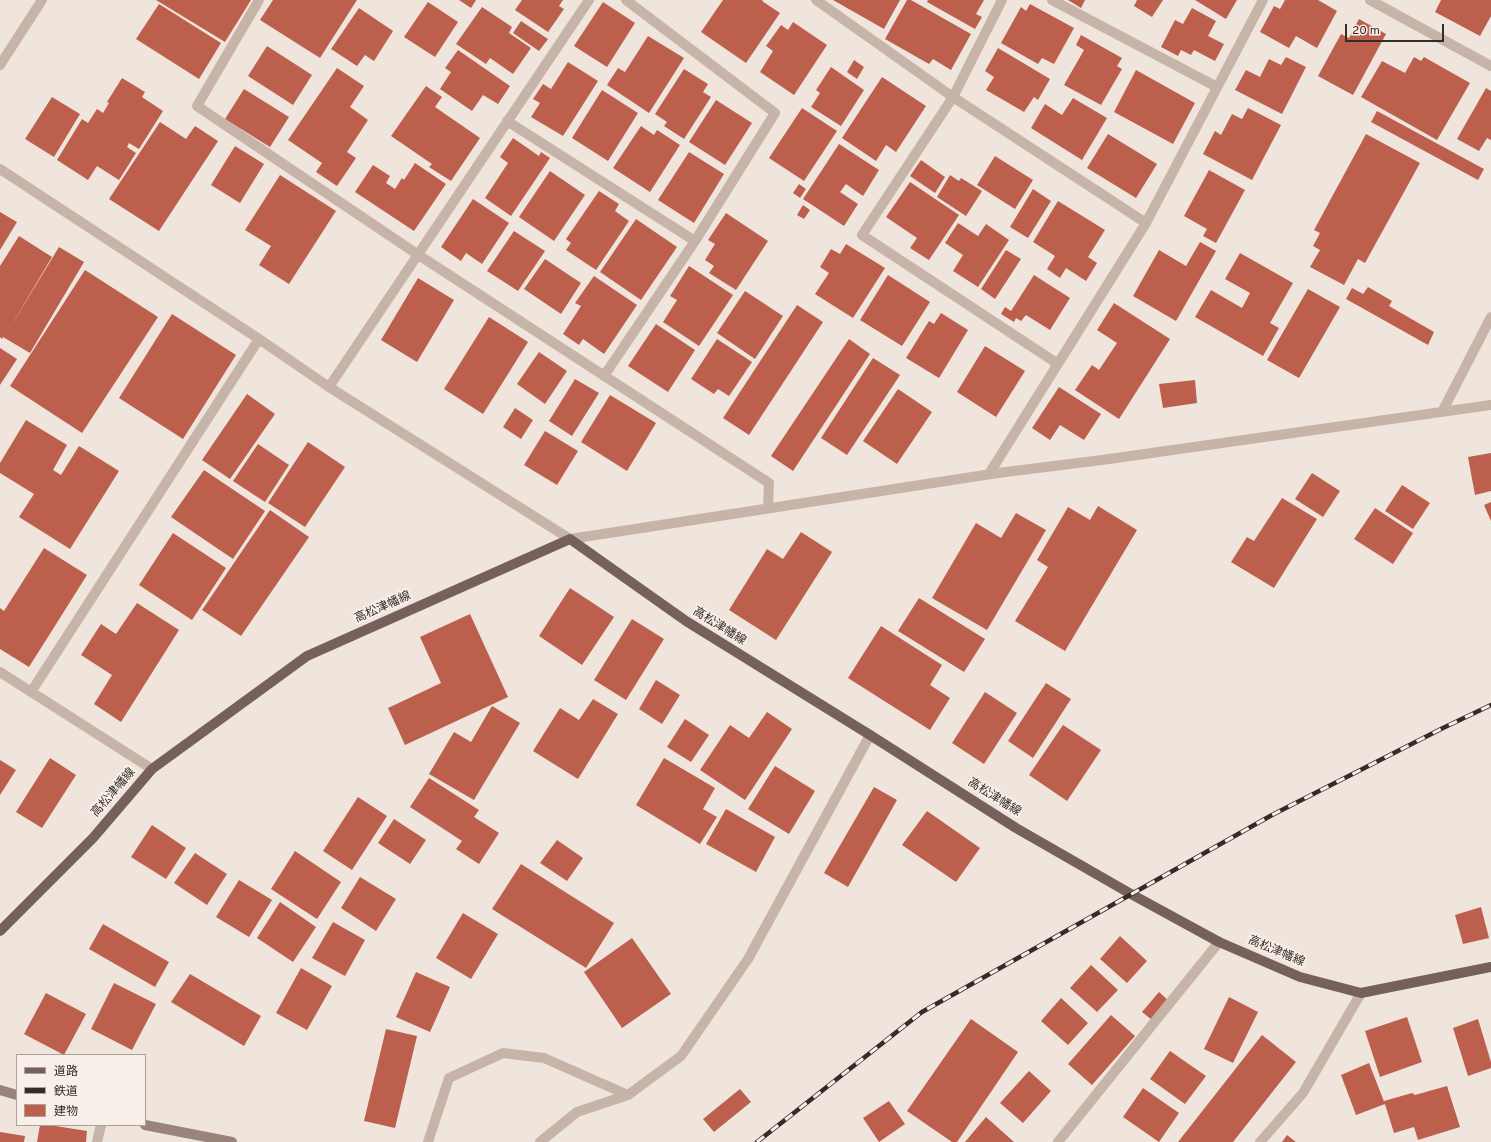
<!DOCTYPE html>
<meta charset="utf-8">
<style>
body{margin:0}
#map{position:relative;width:1491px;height:1142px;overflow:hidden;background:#f0e5dc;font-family:Overpass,"Noto Sans JP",sans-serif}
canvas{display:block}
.legend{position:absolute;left:16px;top:1054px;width:130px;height:72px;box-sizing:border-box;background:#f8efe8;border:1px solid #aaa19b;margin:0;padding:5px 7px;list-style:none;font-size:12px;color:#352b28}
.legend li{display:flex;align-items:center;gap:8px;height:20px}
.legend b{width:20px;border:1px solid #aaa19b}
.scale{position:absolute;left:1345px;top:24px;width:99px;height:18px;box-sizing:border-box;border:2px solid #352b28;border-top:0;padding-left:5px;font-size:12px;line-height:14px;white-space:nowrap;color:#352b28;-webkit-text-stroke:3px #f8efe8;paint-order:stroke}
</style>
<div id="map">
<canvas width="1491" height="1142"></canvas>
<ul class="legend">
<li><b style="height:5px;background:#75615a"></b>道路</li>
<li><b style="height:5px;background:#352b28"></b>鉄道</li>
<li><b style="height:11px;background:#bc5f4d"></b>建物</li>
</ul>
<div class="scale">20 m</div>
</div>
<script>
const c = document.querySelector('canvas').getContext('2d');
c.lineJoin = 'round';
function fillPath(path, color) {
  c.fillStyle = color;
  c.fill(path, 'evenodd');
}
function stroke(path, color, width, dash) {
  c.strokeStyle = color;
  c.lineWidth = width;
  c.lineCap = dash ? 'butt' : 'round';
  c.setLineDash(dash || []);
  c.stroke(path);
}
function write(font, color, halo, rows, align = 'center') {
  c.font = font + ' Overpass,"Noto Sans JP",sans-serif';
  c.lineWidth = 4;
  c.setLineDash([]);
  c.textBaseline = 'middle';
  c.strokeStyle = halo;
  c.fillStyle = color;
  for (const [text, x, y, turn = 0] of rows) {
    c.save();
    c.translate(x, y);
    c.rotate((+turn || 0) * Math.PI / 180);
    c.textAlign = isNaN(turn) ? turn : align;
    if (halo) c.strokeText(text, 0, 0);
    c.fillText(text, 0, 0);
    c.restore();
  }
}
fillPath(new Path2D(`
 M156,0H251L225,42Z
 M273,0H357L320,58L260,20Z
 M459,0H476L471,8Z
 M522,0H563L559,6L564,9L548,32L515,10Z
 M723,0H763L762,1L780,13L746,63L701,32Z
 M833,0H900L884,29Z
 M907,0H911L971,34L951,70L933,59L929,64L885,39Z
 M928,0H984L976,14L982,17L975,29L927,2Z
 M1068,0H1085L1081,8Z
 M1137,0H1163L1152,17L1134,6Z
 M1195,0H1237L1226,19Z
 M1285,0H1318L1337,11L1317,48L1296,36L1289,48L1260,32L1274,6L1280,9Z
 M1441,0H1491V16L1480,36L1435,12Z
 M428,2L458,22L435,57L404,37Z
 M603,2L635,23L607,67L574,46Z
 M159,4L221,43L199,79L136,39Z
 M1030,4L1074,28L1054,64L1042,58L1038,64L1001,43L1021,7L1026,11Z
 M482,7L512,27L509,33L531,48L513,74L490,58L486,64L456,44Z
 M359,8L393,31L374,61L365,55L357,66L331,49Z
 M1192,8L1216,21L1208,36L1224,44L1215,61L1194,50L1191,55L1181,50L1178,56L1161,47L1175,20L1183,24Z
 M1359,19L1386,34L1353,95L1318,76L1341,34L1349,38Z
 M521,21L548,39L539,51L513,33Z
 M793,22L827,45L794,95L760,72L773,51L766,46L781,25L788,30Z
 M1081,35L1122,58L1117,66L1122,69L1101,105L1064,85L1084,50L1076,45Z
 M648,36L684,58L649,113L607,85L618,68L625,72Z
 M267,46L312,75L293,105L248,76Z
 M998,48L1050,79L1038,100L1034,97L1024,112L986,90L994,77L985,71Z
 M458,50L510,86L498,104L483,95L472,111L440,89L451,72L445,68Z
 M1286,57L1306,67L1282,114L1235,90L1246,70L1260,77L1269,59L1281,65Z
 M1414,57L1421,61L1424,57L1470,83L1437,140L1361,97L1382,61L1405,73Z
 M854,60L864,67L857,79L847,72Z
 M568,62L598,81L563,136L531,117L540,103L533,99L543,84L551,89Z
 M831,67L864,90L841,126L811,107L820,93L816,90Z
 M337,68L364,86L350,107L368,120L347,152L356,158L337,186L316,172L322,163L288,140Z
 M684,69L708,84L703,92L711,97L684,139L664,126L667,122L655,114Z
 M1136,70L1195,103L1173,144L1114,112Z
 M882,77L926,106L896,152L886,145L876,161L842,138Z
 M122,78L145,92L142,97L163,111L139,149L129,143L127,147L136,153L119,180L97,166L88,180L57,160L82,119L88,123L97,109L103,113L109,103L107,102Z
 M426,86L442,97L435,107L480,138L451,181L429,167L432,164L391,136Z
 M1486,88L1491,91V140L1487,138L1479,151L1457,139Z
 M244,89L289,117L270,147L225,119Z
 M602,90L638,113L608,161L572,138Z
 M52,97L80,114L54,157L25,139Z
 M1073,98L1107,118L1082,160L1031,128L1045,104L1062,115Z
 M716,100L752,123L725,165L689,142Z
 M802,108L837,131L804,181L769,158Z
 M1248,108L1281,125L1252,180L1203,154L1215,131L1221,135L1232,114L1242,119Z
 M1377,111L1484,169L1478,180L1371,122Z
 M160,122L186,139L195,126L218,141L159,231L109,199Z
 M641,126L654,135L657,130L680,145L650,192L613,168Z
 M1108,134L1157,164L1136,198L1087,168Z
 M1366,134L1420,163L1365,263L1358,259L1344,285L1310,267L1320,250L1313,246L1320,233L1314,230Z
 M513,138L539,156L541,152L550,158L511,216L485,198L508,163L500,157Z
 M839,144L879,170L863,196L846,184L840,192L858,204L844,226L803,199Z
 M235,146L264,164L240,203L211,185Z
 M689,152L724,174L694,223L658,200Z
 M995,156L1033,180L1015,209L977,185Z
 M921,160L945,177L935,193L910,176Z
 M415,163L446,184L414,231L355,192L373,165L390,176L386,183L395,189L402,178L404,180Z
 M1209,170L1245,190L1216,243L1203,236L1207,229L1184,216Z
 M550,171L585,195L554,241L519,217Z
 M280,175L336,211L289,284L259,265L271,246L245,230Z
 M950,175L959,181L961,178L982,191L966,216L937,197Z
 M910,182L959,215L929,260L910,248L917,238L886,217Z
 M799,184L806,189L800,198L793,193Z
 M1033,189L1051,201L1028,238L1010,227Z
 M599,191L619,204L615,211L629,221L596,270L566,250L571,243L566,239Z
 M473,199L509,223L482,264L466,253L461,261L441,247Z
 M1058,201L1105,230L1088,257L1097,263L1086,281L1066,268L1060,278L1047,269L1055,256L1033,242Z
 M803,205L810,210L804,219L797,215Z
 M0,212L17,222L0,250Z
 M726,213L768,241L736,290L709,273L714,266L705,260L715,244L708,240Z
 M636,219L677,247L641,300L600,272Z
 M958,223L978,236L986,224L1009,240L978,287L953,271L963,255L945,243Z
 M514,231L545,251L518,291L487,271Z
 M19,236L52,257L8,331L59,247L84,262L30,353L3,337L2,339L0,337V266Z
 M1200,242L1216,251L1176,321L1133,296L1159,250L1186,266Z
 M846,244L885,268L853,318L815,294L829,273L820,267L831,249L840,254Z
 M1006,250L1021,259L995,299L981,289Z
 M1240,253L1293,283L1270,323L1279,328L1263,356L1195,317L1211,290L1242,308L1250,293L1225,279Z
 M545,259L581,283L561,314L524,289Z
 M689,266L733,295L699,346L663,322L677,300L670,296Z
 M85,270L158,317L82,433L10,386Z
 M888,275L930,302L902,346L860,320Z
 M1034,275L1070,298L1050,330L1026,315L1021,321L1016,318L1014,322L1001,314L1005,307L1011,311Z
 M594,276L637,305L604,354L583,339L579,345L563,334L581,306L575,303Z
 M418,278L454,300L417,362L381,340Z
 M1368,287L1392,301L1389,306L1434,332L1428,345L1346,299L1352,288L1363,294Z
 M1308,289L1340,307L1299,378L1267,360Z
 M745,291L783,316L755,359L717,333Z
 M1114,303L1170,339L1119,419L1075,390L1092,365L1099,370L1117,343L1097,330Z
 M797,305L823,322L749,435L723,418Z
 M941,313L968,330L939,378L906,358L929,321L934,324Z
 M172,314L236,355L183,439L119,398Z
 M489,317L528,342L483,414L444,389Z
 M656,324L695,350L668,392L628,366Z
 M717,339L752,362L729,396L718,389L714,394L691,379Z
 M849,339L870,354L793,471L771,456Z
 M985,346L1025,371L996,417L957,392Z
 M0,348L17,359L0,385Z
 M539,352L567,371L545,404L517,384Z
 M873,358L900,375L847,455L821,438Z
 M575,379L599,393L572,436L549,421Z
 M1195,380L1197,403L1163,408L1159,384Z
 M1059,387L1101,414L1084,440L1060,425L1050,440L1032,428Z
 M898,389L932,412L897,464L863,441Z
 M247,394L275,414L230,479L202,460Z
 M610,395L656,423L627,471L581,442Z
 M515,408L533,420L521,439L503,427Z
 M26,420L67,445L53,470L61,475L79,446L119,471L70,549L19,517L34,494L0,473V463Z
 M545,431L578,451L557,485L524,465Z
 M308,442L345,467L305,527L268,503Z
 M258,444L289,465L265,502L233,481Z
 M1491,453V491L1475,495L1468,457Z
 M204,470L265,511L233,559L171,517Z
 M1312,473L1340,491L1323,517L1295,499Z
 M1402,485L1430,503L1413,529L1385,511Z
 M1282,498L1317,519L1274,588L1231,562L1247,537L1254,541Z
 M1491,502V521L1484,505Z
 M1098,506L1137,530L1065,651L1015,621L1048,567L1037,560L1068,507L1090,520Z
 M1375,508L1413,533L1393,564L1354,539Z
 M270,510L309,537L241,636L202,610Z
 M1016,513L1046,530L987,630L932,598L976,523L1001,538Z
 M801,532L832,552L776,640L729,610L767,549L783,559Z
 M173,533L226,568L192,620L139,585Z
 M44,548L87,575L29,667L0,649V608L4,611Z
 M570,588L614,617L582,665L539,636Z
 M919,598L985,639L964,672L898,631Z
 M137,603L179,630L121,722L94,704L112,675L81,655L101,624L116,634Z
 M470,614L508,697L405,745L388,708L441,683L420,637Z
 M632,619L664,639L626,700L594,680Z
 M881,626L942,665L930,685L950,698L930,730L848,678Z
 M656,680L680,695L662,724L639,709Z
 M1046,683L1071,699L1033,758L1008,741Z
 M985,692L1017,713L984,764L952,743Z
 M593,699L618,714L578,779L533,751L560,708L579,720Z
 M492,706L520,723L474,800L429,774L454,732L471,742Z
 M767,712L792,729L745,800L700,770L730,725L749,738Z
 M685,719L709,735L691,762L667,747Z
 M1063,725L1101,750L1067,801L1029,775Z
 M50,758L76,775L42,828L16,812Z
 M664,758L715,788L703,809L717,817L700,844L636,805Z
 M0,760L16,770L0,795Z
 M775,766L815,791L789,834L748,809Z
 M429,778L479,810L474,817L499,833L479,864L456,849L462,841L410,807Z
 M874,787L897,800L848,887L824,873Z
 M358,797L387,816L352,870L323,851Z
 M726,809L775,837L756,872L706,844Z
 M927,811L980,848L956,882L902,845Z
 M394,819L426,840L410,864L378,843Z
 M152,825L186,848L166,879L131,857Z
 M557,840L583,858L567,881L540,863Z
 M295,851L341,882L317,919L271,889Z
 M195,853L227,874L207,905L174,883Z
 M521,864L614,923L586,968L492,909Z
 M360,877L396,899L376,931L341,908Z
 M239,880L272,900L249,937L216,917Z
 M280,902L316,927L293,962L257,938Z
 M1481,907L1489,938L1463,944L1455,915Z
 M463,913L498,934L471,979L436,958Z
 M333,922L365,940L345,976L312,958Z
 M103,924L169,962L155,987L89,949Z
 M1120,936L1147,961L1127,983L1100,959Z
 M632,938L671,994L622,1028L584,972Z
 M1091,965L1118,990L1097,1012L1070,988Z
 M301,968L332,986L307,1030L276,1013Z
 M416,972L450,987L430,1032L396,1017Z
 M190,974L261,1016L244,1046L171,1002Z
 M114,983L156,1004L132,1050L91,1029Z
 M1159,992L1169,1001L1152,1020L1142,1012Z
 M46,993L86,1014L64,1055L24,1034Z
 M1229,997L1258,1012L1233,1063L1204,1049Z
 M1061,998L1088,1023L1068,1045L1041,1021Z
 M1111,1015L1135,1036L1092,1085L1068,1064Z
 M1407,1017L1422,1062L1380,1077L1365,1031Z
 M971,1019L1018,1052L957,1142H952L907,1111Z
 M1478,1019L1491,1062V1068L1468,1076L1453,1028Z
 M386,1029L417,1036L395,1128L364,1121Z
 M1262,1035L1296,1062L1233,1142H1178Z
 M1170,1051L1206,1076L1185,1104L1150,1079Z
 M1369,1063L1385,1104L1356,1115L1341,1075Z
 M1029,1071L1051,1091L1023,1123L1000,1103Z
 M1447,1086L1460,1127L1418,1140L1414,1127L1394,1133L1384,1101L1412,1093L1415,1095Z
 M1143,1088L1179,1113L1159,1142L1123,1117Z
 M740,1089L751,1102L714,1132L703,1119Z
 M889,1101L905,1124L879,1142L863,1118Z
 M986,1117L1014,1142H965Z
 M40,1125H49L87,1131L86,1142H37Z
 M0,1132L25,1136L24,1142H0Z
 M1287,1135L1296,1142H1282Z`), '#bc5f4d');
stroke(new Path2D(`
 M259,0L197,106L417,254L769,483L768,508
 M816,0L953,97L1146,223
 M1002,0L953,97L862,235L1058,364
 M1052,0L1217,87
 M1370,0L1491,66
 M0,65L42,0
 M507,121L695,241L775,113L626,0
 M604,376L695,241
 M329,387L589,0
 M989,474L1146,223L1263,0
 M0,672L152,769
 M31,692L259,339
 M97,1142L101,1125
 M428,1142L449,1078L503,1053L544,1058L628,1095
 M540,1142L577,1112L628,1095
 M1058,1142L1219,942
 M1260,1142L1303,1093L1361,993`), '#c7b4a9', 10);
stroke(new Path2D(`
 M0,169L259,339L329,387L570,539L998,473L1102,460L1491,405
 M1442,412L1491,317
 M628,1095L681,1056L748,959L870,735`), '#c7b4a9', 10);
stroke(new Path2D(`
 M0,1090L17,1095
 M145,1125L232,1142`), '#9a837a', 10);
stroke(new Path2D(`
 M0,931L93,838L152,769L307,656L570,539L686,621L870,735L1016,828L1131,894L1219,942L1300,977L1361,993L1491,967`), '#75615a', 10);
const rail = new Path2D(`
 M757,1142L922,1012L1272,815L1443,728L1491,705`);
stroke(rail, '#352b28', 4.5);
stroke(rail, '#f8efe8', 3, [9]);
write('12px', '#352b28', '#f8efe8', [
 ["高松津幡線",383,608,-24],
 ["高松津幡線",719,627,32],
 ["高松津幡線",114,793,-49],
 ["高松津幡線",994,798,32],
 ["高松津幡線",1276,952,23]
]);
</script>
